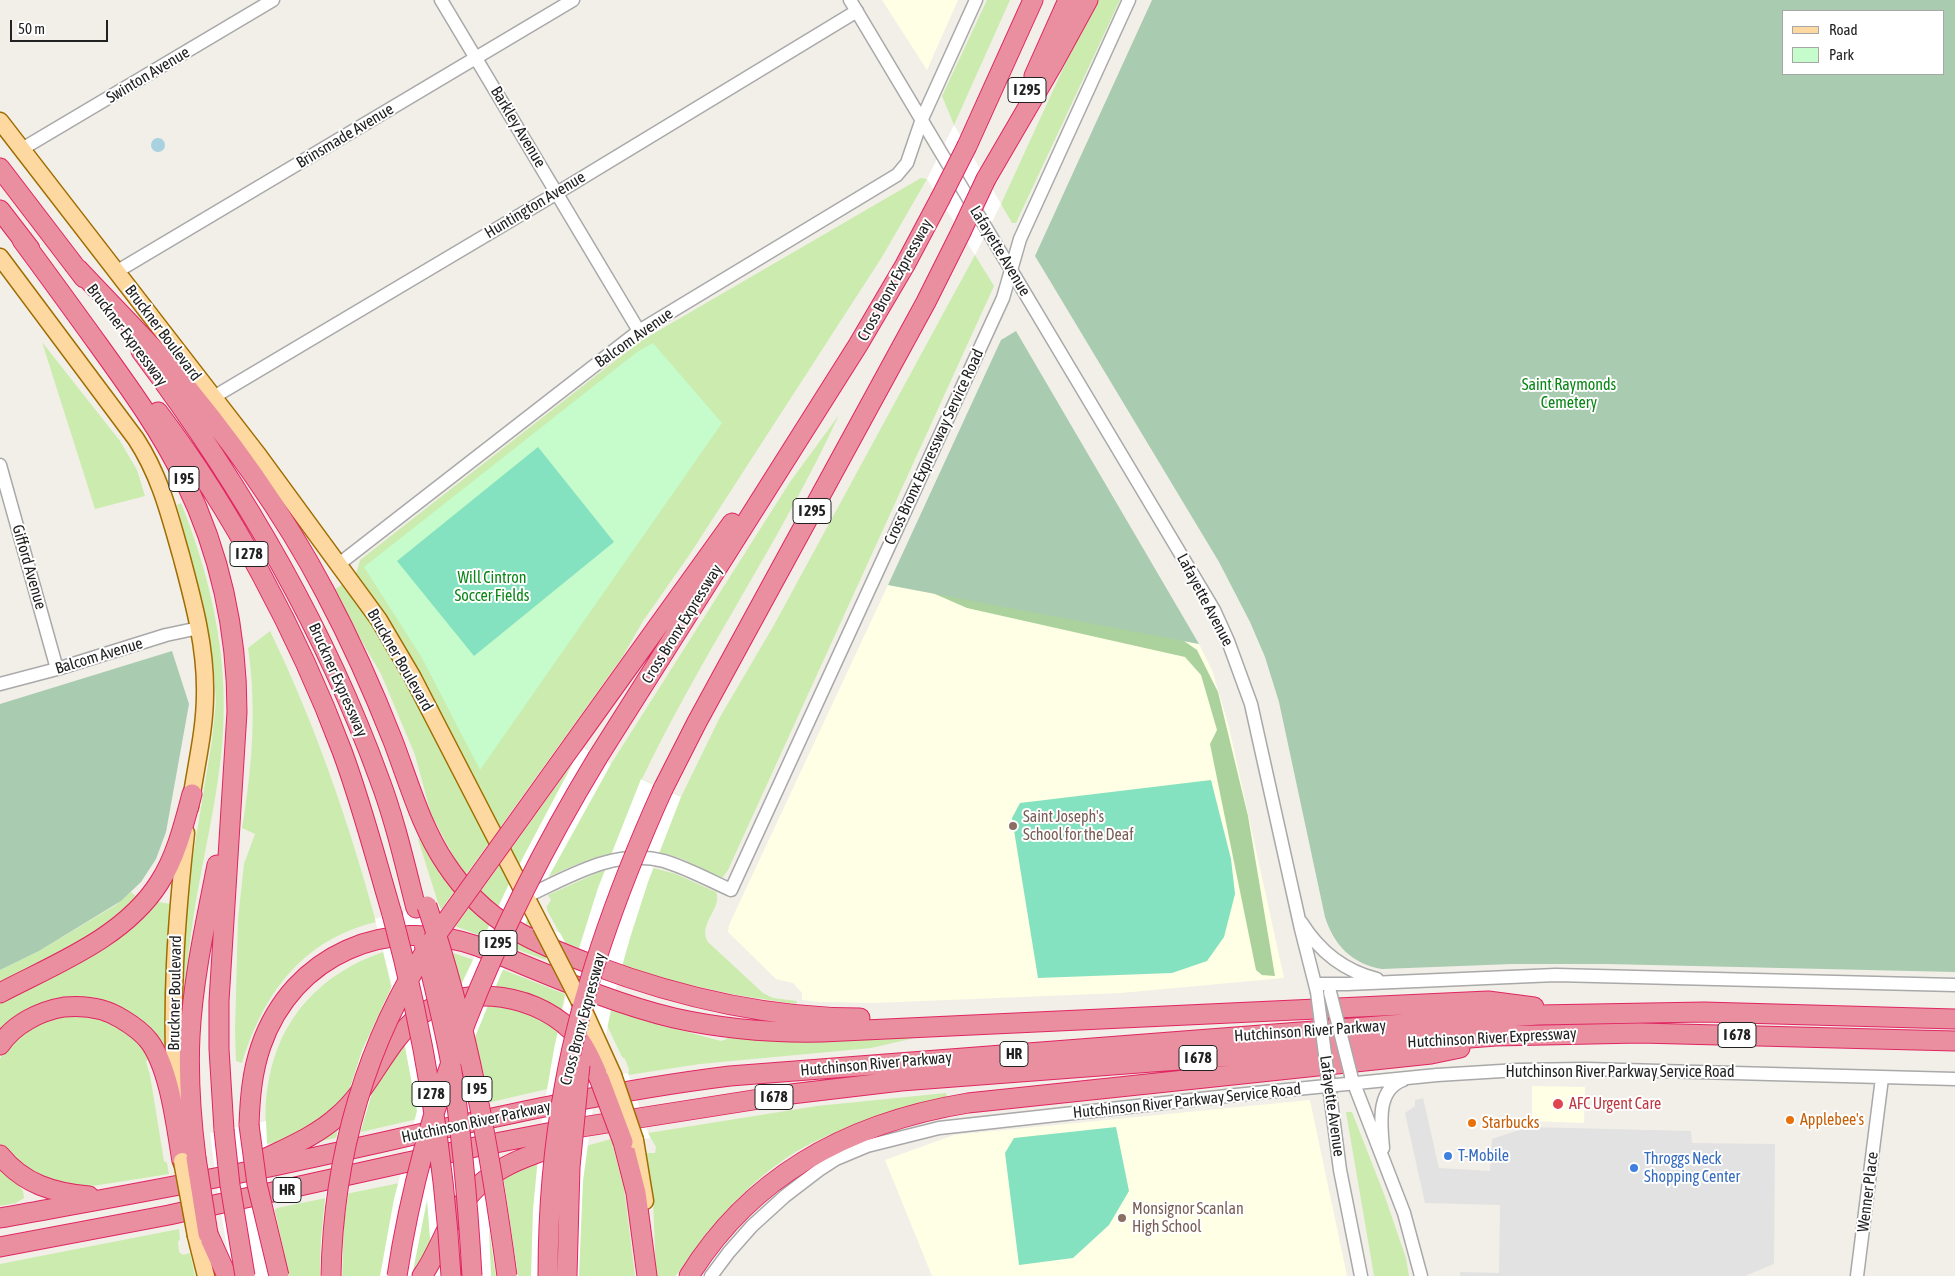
<!DOCTYPE html>
<style>
body{margin:0}
#map{position:relative;width:1955px;height:1276px;overflow:hidden;background:#f2efe8;font-family:"Asap Condensed",sans-serif}
canvas{display:block}
.legend{position:absolute;left:1782px;top:10px;width:162px;height:65px;box-sizing:border-box;background:#fff;border:1px solid #a7a7a7;margin:0;padding:6px 9px;list-style:none;font-size:15px;color:#222}
.legend li{display:flex;align-items:center;gap:10px;height:25px}
.legend b{width:25px;border:1px solid #a7a7a7}
.scale{position:absolute;left:10px;top:20px;width:98px;height:22px;box-sizing:border-box;border:2px solid #222;border-top:0;padding-left:6px;font-size:15px;line-height:18px;white-space:nowrap;color:#222;-webkit-text-stroke:4px #fff;paint-order:stroke}
</style>
<div id="map">
<canvas width="1955" height="1276"></canvas>
<ul class="legend">
<li><b style="height:6px;background:#fed8a1"></b>Road</li>
<li><b style="height:14px;background:#c6fbcb"></b>Park</li>
</ul>
<div class="scale">50 m</div>
</div>
<script>
const c = document.querySelector('canvas').getContext('2d');
c.lineJoin = 'round';
function fillPath(path, color) {
  c.fillStyle = color;
  c.fill(path, 'evenodd');
}
function stroke(path, color, width, dash) {
  c.strokeStyle = color;
  c.lineWidth = width;
  c.lineCap = dash ? 'butt' : 'round';
  c.setLineDash(dash || []);
  c.stroke(path);
}
function write(font, color, halo, rows, align = 'center') {
  c.font = font + ' "Asap Condensed",sans-serif';
  c.lineWidth = 4;
  c.setLineDash([]);
  c.textBaseline = 'middle';
  c.strokeStyle = halo;
  c.fillStyle = color;
  for (const [text, x, y, turn = 0] of rows) {
    c.save();
    c.translate(x, y);
    c.rotate((+turn || 0) * Math.PI / 180);
    c.textAlign = isNaN(turn) ? turn : align;
    if (halo) c.strokeText(text, 0, 0);
    c.fillText(text, 0, 0);
    c.restore();
  }
}
fillPath(new Path2D(`
 M882,0H958L927,70Z
 M888,585L1199,644L1212,670L1229,727L1284,978L1121,993L874,1003L819,1002L802,1000V993L793,983L776,979L728,932L729,925Z
 M1532,1086L1585,1087L1584,1123L1532,1121Z
 M1310,1100L1347,1276H932L885,1160L954,1135Z`), '#feffe4');
fillPath(new Path2D(`
 M987,0H1010L954,125L942,96Z
 M1097,0H1120L1016,223H1012L1001,204L1084,23Z
 M921,178L927,179L882,257L690,554L643,621L623,656L565,737L611,764L790,482L839,415C781,540 702,654 642,779L681,797L720,717L774,625L975,255L994,286L728,870L723,877H720C703,869 686,859 667,854C620,842 577,863 536,883L524,875L396,633L356,574L360,560L639,342Z
 M42,342L120,441L137,470L145,496L95,509Z
 M181,503C210,575 228,654 223,732C219,798 201,862 192,927C187,958 186,990 184,1021L183,954L189,881L212,740L216,702L214,670L205,612L177,505Z
 M345,583C418,690 472,811 531,926L496,907L469,881L453,856L431,814L415,755L381,674L332,591Z
 M270,631C315,724 349,822 376,922C302,940 264,993 242,1063L236,1061L235,1031L238,919L244,864L255,834L242,828C252,769 257,708 248,648Z
 M418,839H421L440,874L483,919L492,926L547,956L545,960L444,922Z
 M650,867L676,874L716,892C723,908 697,924 708,942L763,993L773,998L797,1001L796,1004L736,995L668,980L631,969L565,943L547,910V906L551,900L548,895L606,869Z
 M131,892L137,897L98,931L0,986V970L39,951L116,905Z
 M158,902L171,904L166,992V1052L104,1003L0,1034V1000Z
 M383,952L398,1015L396,1026L333,1113L281,1142L266,1144C266,1122 264,1100 269,1079C281,1015 323,973 383,952Z
 M450,952L504,970L565,994L561,1013L460,986Z
 M487,1004C512,1008 542,1014 561,1033C572,1045 582,1065 591,1079L309,1144L406,1040Z
 M597,1004L643,1020L721,1041L727,1039L728,1035L798,1040L915,1038L871,1048L700,1064L628,1075L629,1069L625,1059L622,1057Z
 M87,1013L124,1027L151,1054L146,1062L150,1075L164,1161L167,1163L169,1174L86,1187L41,1180L4,1150L0,1143V1059C9,1042 28,1026 47,1019C59,1014 75,1015 87,1013Z
 M946,1093L947,1098C901,1110 855,1122 812,1143C772,1163 738,1196 710,1230L726,1243L703,1276H656L653,1199L646,1153H655L656,1147L648,1133L817,1106Z
 M1346,1112H1352L1384,1194L1406,1258L1409,1276H1374Z
 M611,1139L624,1188L635,1276H435L489,1187L530,1162Z
 M478,1167L424,1257L410,1276H285L273,1211L277,1208Z
 M0,1168L20,1187L23,1191L24,1198L16,1203L0,1206Z
 M179,1229L180,1239L178,1242L179,1252L183,1255L190,1253L195,1276H0V1264Z`), '#cbecae');
fillPath(new Path2D(`
 M912,584L1174,634L1197,650L1218,692L1248,816L1275,976L1262,975L1256,970L1210,744L1217,730L1201,675L1185,657L967,608Z`), '#abd29c');
fillPath(new Path2D(`
 M1152,0H1955V972L1607,964H1512L1382,969C1352,964 1334,945 1325,917L1279,702L1265,657L1250,622L1219,562L1035,256ZM1784,11H1944V74H1784Z
 M1016,331L1199,644L888,585L1001,340Z
 M172,651L189,704L166,832L156,859L141,882L121,901L39,951L0,970V704Z`), '#a9cbaf');
fillPath(new Path2D(`
 M653,343L722,423L480,770L422,658L364,567L637,352Z`), '#c6fbcb');
fillPath(new Path2D(`
 M538,447L614,542L474,656L397,561Z
 M1211,780L1231,859L1235,894L1224,937L1207,961L1172,973L1038,978L1012,818L1020,803Z
 M1116,1127L1129,1191L1109,1225L1073,1258L1019,1265L1005,1153L1014,1138Z`), '#85e2c0');
fillPath(new Path2D(`
 M1423,1098L1439,1168L1490,1171L1492,1139L1528,1127L1691,1131L1692,1143L1775,1144L1774,1264L1745,1276H1460V1272L1499,1273L1500,1205L1425,1203L1405,1113L1415,1106V1100Z`), '#e2e2e2');
fillPath(new Path2D(`
 M151 145a7 7 0 1 1 14 0a7 7 0 1 1-14 0Z`), '#a8d2e0');
fillPath(new Path2D(`
 M954,125L1001,204L975,255L927,179Z
 M565,737L611,764L543,887L501,974L475,1037L497,1135L518,1276H496L489,1229L491,1276H433L427,1200L412,1276H380L394,1199L417,1111L400,1020L378,1072L356,1147L344,1221L342,1276H320L321,1241L326,1190L340,1119L362,1051L392,986L375,919L438,903L441,910ZM574,761L509,884L461,985L448,937Z
 M641,779L681,797L648,882L630,938L614,995L597,1078L628,1073L650,1138L613,1144L595,1092L583,1181L579,1276H531L533,1210L541,1125L554,1049L566,995L529,922L560,933L575,961L598,888Z
 M266,1121L268,1164L272,1198L289,1276H232L219,1201L210,1133Z
 M709,1230L726,1243L703,1276H676Z`), '#fff');
const minor = new Path2D(`
 M441,0L639,331
 M850,0L1214,610L1228,641L1251,704L1301,929L1317,992
 M22,149L273,0
 M116,272L573,0
 M212,398L557,193L857,11
 M0,465L57,669
 M339,564L639,331L897,175L907,163L922,119L976,0
 M0,684L57,669L166,635L199,628
 M525,897C569,877 613,848 664,861C687,868 709,880 731,890L1003,298L1020,239L1129,0
 M1301,922C1319,951 1344,971 1377,979
 M1316,984H1347L1556,975L1955,985
 M1351,1076L1404,1213L1421,1276
 M1328,1078L1340,1170L1361,1276
 M1383,1148C1381,1124 1376,1090 1403,1080
 M711,1276L729,1252L752,1226L785,1196L819,1170L836,1159L867,1146L939,1128L1236,1095L1437,1075L1518,1070L1586,1069L1955,1079
 M1857,1276L1882,1078`);
const major = new Path2D(`
 M0,121L259,456L379,620L412,676L541,926
 M0,257L136,439C160,476 169,513 181,555C193,600 206,646 205,694C205,732 195,769 190,807
 M579,1000L613,1075
 M176,1096C170,1008 176,921 186,833
 M635,1140L645,1201
 M196,1236L206,1276`);
const highway = new Path2D(`
 M1034,76L1068,0
 M967,146L1033,0
 M0,168L84,278
 M986,179L1053,64L1088,0
 M0,210L30,249
 M22,240C48,275 74,311 100,347C131,390 162,433 185,481C220,553 237,632 237,712L219,1001V1049L224,1130
 M78,269C106,299 135,328 162,358C223,429 282,510 325,592C351,641 373,690 393,741C409,783 421,827 446,864C463,890 487,913 513,929C538,944 566,955 593,965C678,997 769,1018 860,1018
 M141,351C239,482 323,624 379,778C395,820 405,865 416,908
 M158,412C232,510 299,636 342,751C362,805 376,860 392,914
 M574,743L732,523
 M598,757L858,345L905,265L940,199
 M663,789L697,722L926,302L961,232
 M0,993C55,964 124,938 159,883C176,857 184,824 192,794
 M0,1045C14,1024 40,1011 64,1007C85,1005 105,1008 122,1019C132,1025 142,1032 149,1041C170,1069 176,1126 182,1161
 M249,1125C250,1098 252,1072 261,1046C293,954 387,915 477,946C541,971 607,1002 674,1018C723,1029 772,1033 822,1032L1488,1001L1534,1007
 M623,1142L636,1193L647,1276
 M0,1155C23,1184 54,1193 89,1196
 M196,1158C191,1118 188,1077 190,1036C193,978 206,921 217,865
 M256,1163C284,1149 315,1137 338,1116C371,1088 385,1043 419,1016C465,981 542,994 578,1038C587,1049 593,1064 599,1078
 M0,1218C99,1200 198,1183 297,1161C440,1130 584,1094 730,1076L1417,1023L1538,1015L1704,1012L1955,1019
 M208,1234L227,1276
 M0,1247L169,1215L480,1146L563,1130L791,1094L901,1081L1496,1036L1640,1033L1955,1041
 M422,1276C435,1258 442,1237 453,1218C481,1170 519,1158 569,1143
 M689,1276C753,1173 852,1122 968,1103L1431,1054L1460,1048`);
stroke(minor, '#a9a9a9', 15);
stroke(major, '#9f6d00', 19);
stroke(highway, '#e02562', 21);
stroke(minor, '#fff', 12);
stroke(major, '#fed8a1', 16);
stroke(highway, '#ea8f9f', 19);
const minorBridge = new Path2D(`
 M1317,992L1328,1078
 M1330,992L1351,1075`);
const majorBridge = new Path2D(`
 M541,926L578,998
 M613,1075L635,1140
 M182,1161L196,1236`);
const highwayBridge = new Path2D(`
 M940,199L967,146
 M961,232L986,179
 M427,906C468,1026 490,1150 507,1276
 M392,914C424,1033 444,1154 451,1276
 M424,944C433,982 443,1021 450,1059C462,1131 468,1204 472,1276
 M599,1078L623,1142
 M249,1125L257,1184L279,1276
 M224,1130L230,1185L245,1276
 M196,1158L208,1234
 M331,1276C333,1156 366,1041 432,941L574,743
 M397,1276C425,1090 501,917 598,757
 M548,1276C548,1212 553,1147 565,1083C583,983 621,882 663,789
 M567,1276L570,1167L580,1065`);
stroke(minorBridge, '#a9a9a9', 15, []);
stroke(majorBridge, '#9f6d00', 19, []);
stroke(highwayBridge, '#e02562', 21, []);
stroke(minorBridge, '#fff', 12);
stroke(majorBridge, '#fed8a1', 16);
stroke(highwayBridge, '#ea8f9f', 19);
for (const [x, y, r, color] of [
 [1013,826,5,"#8d6e63"],
 [1558,1104,6,"#e0444e"],
 [1790,1120,5,"#e8710a"],
 [1472,1123,5,"#e8710a"],
 [1448,1156,5,"#3f7fe0"],
 [1634,1168,5,"#3f7fe0"],
 [1122,1218,5,"#8d6e63"]
]) {
  const dot = new Path2D();
  dot.arc(x, y, r, 0, 2 * Math.PI);
  c.fillStyle = color;
  c.fill(dot);
  stroke(dot, '#fff', 2);
}
for (const [x, y, w] of [
 [1027,90,38],
 [184,479,30],
 [812,511,38],
 [249,554,38],
 [498,943,38],
 [1737,1035,38],
 [1014,1054,28],
 [1198,1058,38],
 [477,1089,30],
 [431,1094,38],
 [774,1097,38],
 [287,1190,28]
]) {
  const box = new Path2D();
  box.roundRect(x - w / 2, y - 12.5, w, 25, 4);
  c.fillStyle = '#fff';
  c.fill(box);
  stroke(box, '#222', 1);
}
write('bold 15px', '#222', null, [
 ["I 295",1027,90],
 ["I 95",184,479],
 ["I 295",812,511],
 ["I 278",249,554],
 ["I 295",498,943],
 ["I 678",1737,1035],
 ["HR",1014,1054],
 ["I 678",1198,1058],
 ["I 95",477,1089],
 ["I 278",431,1094],
 ["I 678",774,1097],
 ["HR",287,1190]
]);
write('16px', '#222', '#fff', [
 ["Swinton Avenue",148,75,-31],
 ["Barkley Avenue",518,127,59],
 ["Brinsmade Avenue",345,136,-31],
 ["Huntington Avenue",535,205,-31],
 ["Lafayette Avenue",1000,251,59],
 ["Cross Bronx Expressway",895,280,-61],
 ["Bruckner Boulevard",163,333,53],
 ["Bruckner Expressway",127,335,53],
 ["Balcom Avenue",634,338,-35],
 ["Cross Bronx Expressway Service Road",934,447,-65],
 ["Gifford Avenue",29,567,74],
 ["Lafayette Avenue",1205,600,62],
 ["Cross Bronx Expressway",682,624,-58],
 ["Balcom Avenue",99,656,-17],
 ["Bruckner Boulevard",400,660,60],
 ["Bruckner Expressway",338,680,66],
 ["Bruckner Boulevard",175,993,-89],
 ["Cross Bronx Expressway",583,1019,-75],
 ["Hutchinson River Parkway",1310,1031,-4],
 ["Hutchinson River Expressway",1492,1038,-3],
 ["Hutchinson River Parkway",876,1064,-5],
 ["Hutchinson River Parkway Service Road",1620,1072],
 ["Hutchinson River Parkway Service Road",1187,1101,-6],
 ["Lafayette Avenue",1332,1106,82],
 ["Hutchinson River Parkway",476,1122,-12],
 ["Wenner Place",1868,1192,-83]
]);
write('16px', '#098616', '#fff', [
 ["Saint Raymonds",1569,385],
 ["Cemetery",1569,403],
 ["Will Cintron",492,578],
 ["Soccer Fields",492,596]
]);
write('16px', '#785e54', '#fff', [
 ["Saint Joseph's",1023,817],
 ["School for the Deaf",1023,835],
 ["Monsignor Scanlan",1132,1209],
 ["High School",1132,1227]
], 'left');
write('16px', '#be3a42', '#fff', [
 ["AFC Urgent Care",1569,1104]
], 'left');
write('16px', '#c56008', '#fff', [
 ["Applebee's",1800,1120],
 ["Starbucks",1482,1123]
], 'left');
write('16px', '#366cbe', '#fff', [
 ["T-Mobile",1458,1156],
 ["Throggs Neck",1644,1159],
 ["Shopping Center",1644,1177]
], 'left');
</script>
